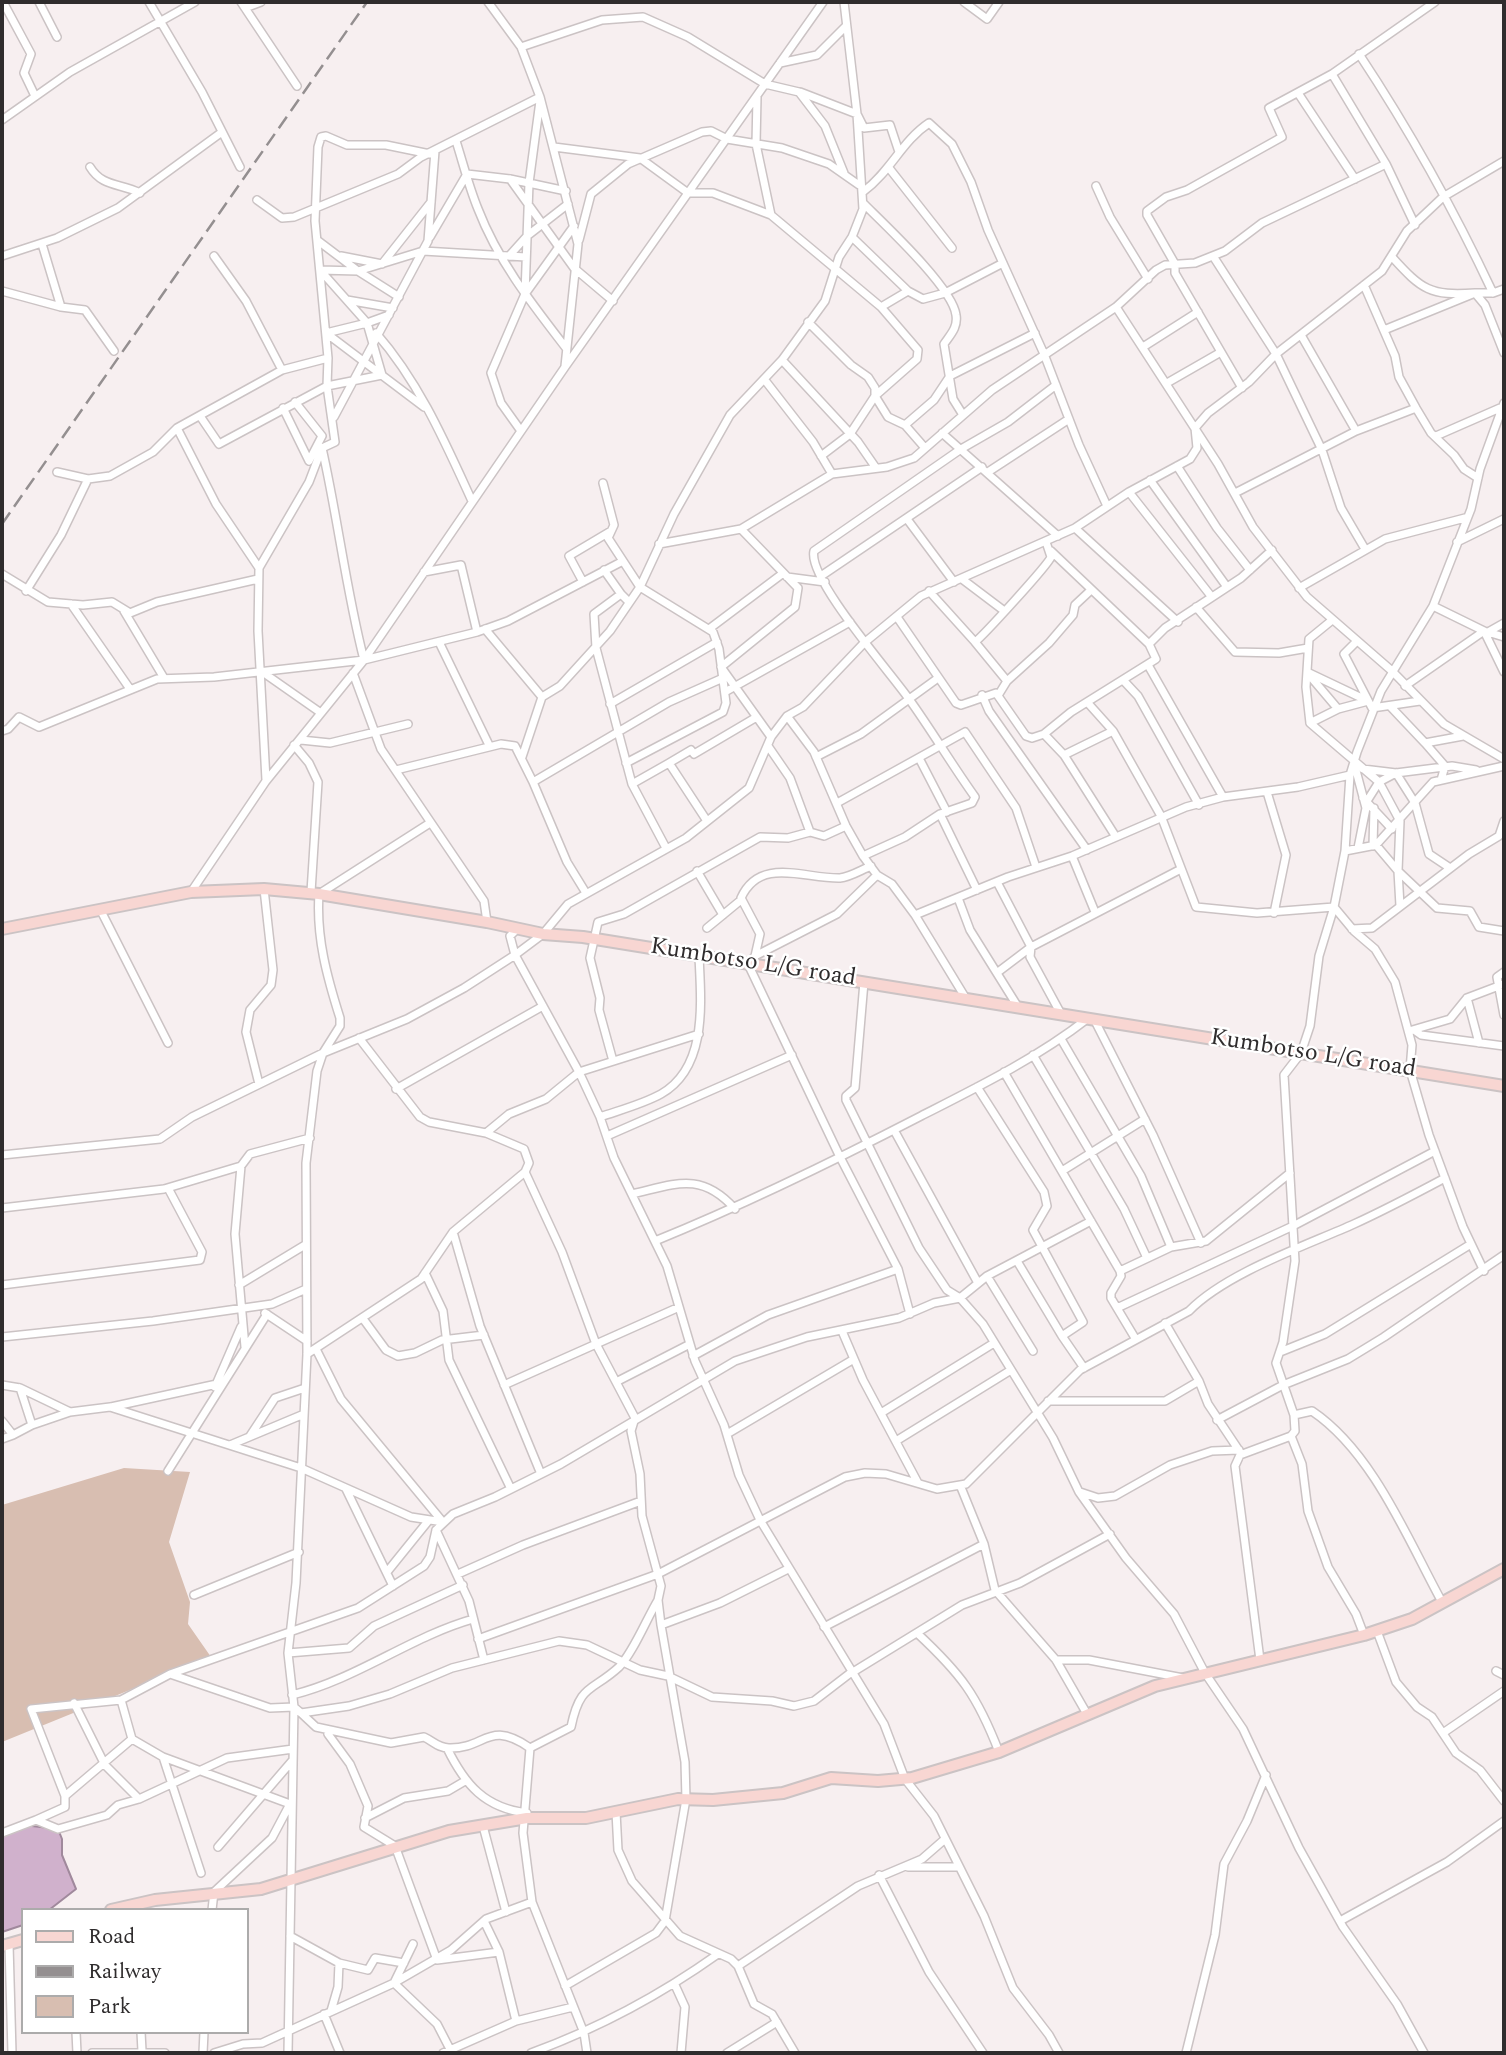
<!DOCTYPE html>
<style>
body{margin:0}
#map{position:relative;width:1506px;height:2055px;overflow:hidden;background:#f7eff0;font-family:Spectral,serif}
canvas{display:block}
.frame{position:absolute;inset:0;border:4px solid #2f2c2d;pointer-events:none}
.legend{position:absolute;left:21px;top:1908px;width:228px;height:126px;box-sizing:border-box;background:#fff;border:2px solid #acabab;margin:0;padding:9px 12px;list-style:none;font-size:21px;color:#2f2c2d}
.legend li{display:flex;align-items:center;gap:14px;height:35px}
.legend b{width:35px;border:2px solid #acabab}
</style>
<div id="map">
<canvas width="1506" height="2055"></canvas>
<div class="frame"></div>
<ul class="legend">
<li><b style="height:9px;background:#f8d6d2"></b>Road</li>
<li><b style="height:9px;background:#948f90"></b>Railway</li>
<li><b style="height:19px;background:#d8beb1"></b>Park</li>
</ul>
</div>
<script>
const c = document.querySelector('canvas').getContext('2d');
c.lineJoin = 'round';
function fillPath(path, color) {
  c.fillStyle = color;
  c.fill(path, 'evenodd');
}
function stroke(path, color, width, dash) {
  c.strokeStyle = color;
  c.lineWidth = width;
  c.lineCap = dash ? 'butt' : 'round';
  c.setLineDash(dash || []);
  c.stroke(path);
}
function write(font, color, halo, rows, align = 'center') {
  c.font = font + ' Spectral,serif';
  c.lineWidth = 5;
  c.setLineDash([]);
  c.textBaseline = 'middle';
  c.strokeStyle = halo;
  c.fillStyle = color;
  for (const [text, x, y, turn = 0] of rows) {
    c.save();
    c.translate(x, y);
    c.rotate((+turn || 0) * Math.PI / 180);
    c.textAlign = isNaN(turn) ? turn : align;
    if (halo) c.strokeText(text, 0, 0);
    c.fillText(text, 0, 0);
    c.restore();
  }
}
fillPath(new Path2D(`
 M124,1468L190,1472L169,1542L190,1602L188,1624L211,1657L2,1742V1505Z`), '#d8beb1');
const water = new Path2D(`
 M23,1825L58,1829L62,1839V1855L76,1889L49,1910H23V1925L2,1932V1833Z`);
fillPath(water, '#d0b1cc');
stroke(water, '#a0899c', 2);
const street = new Path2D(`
 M3,2L31,54L24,73L35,96
 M39,2L57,37
 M149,2L202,92L240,167
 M241,2L297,86
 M488,2L521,47L540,97L578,244L565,366
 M964,2L987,19L999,2
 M245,8L261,2
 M521,47L602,20L643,17L688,37L765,84L799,92L825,126L844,173
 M1359,54C1410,131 1454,210 1493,293
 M780,63L817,55L846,26
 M1332,74L1386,164L1415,225
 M800,92L857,114L864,128L890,125L899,152
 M1298,93L1355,179
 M540,101L529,183L525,294L574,226
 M2,120L70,72L195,2
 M456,141C463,163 469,187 478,209C498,261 532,304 566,348
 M554,147L640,158L688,193H713L771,215L756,144L757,97
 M90,167C102,187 120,183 140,193
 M889,168L952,248
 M510,179L574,268L613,301
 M1096,186L1110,217L1148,279
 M864,191C890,172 902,141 929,123L952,144L971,182L988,230L1044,354L1079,445L1107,506
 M257,200L282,218L294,217L398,174L421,157L540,97
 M863,203C884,224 953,288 956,315C958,327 951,334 944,344L953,399L963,415
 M771,215L881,307
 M430,237L467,174L510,179L566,191
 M852,237L908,291
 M317,240L358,271L423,251L526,257
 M579,240L591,194L628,164L702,132L711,131L727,139L782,148L829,164L859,185
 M42,244L61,307
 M2,256L57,238L118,208L222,132
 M214,256L246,301L282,370
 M341,256L382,264L431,202
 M509,256L527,236L568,204
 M1213,256L1276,354L1322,450L1341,508L1365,549
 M1392,257C1422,290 1430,296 1475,293L1485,305L1504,353
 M320,270L368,324
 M320,270L358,271L399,297
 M1364,285L1395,356L1399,377L1416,408L1431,433L1454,455L1464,469L1478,478
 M2,291L61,307L85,310L114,351
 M347,300L393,308
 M1116,307L1218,464L1253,527L1307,597L1392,671L1444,724L1504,759
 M808,322L851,365L868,377L875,388V396L888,417L905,425L925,448
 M367,323L389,315
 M1384,330L1475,293H1493L1504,289
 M326,333L424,407
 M376,333C419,382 445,442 472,501
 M1301,335L1356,431
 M1143,347L1198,312
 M782,360L858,442L876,468
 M764,379L813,442L832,474
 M1167,383L1221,352
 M1242,388L1175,273V264L1147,215V211L1166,197L1187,190L1282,137L1269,108L1332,74L1435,2
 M295,402L322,436L309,461
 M283,408L309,461
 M200,416L219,444L327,386L382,375L367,323L326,333
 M334,417L428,241L435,151
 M905,425L934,400L950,376L1035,333
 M177,428L216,504L259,568
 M521,431L501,403L491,373L525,294
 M942,433L1058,536
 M1436,436L1500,408L1504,416
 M322,448C338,519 346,590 364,660
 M821,456L850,434L875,396L917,359L918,350L881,307L908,291L923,299L945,293L1003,263
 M1177,466L1217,528L1250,570
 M57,472L88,479L110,476L153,452L177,428L282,370L328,358
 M988,472L1069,419
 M1150,480L1227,587
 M603,483L614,525L608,538L623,561
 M1129,492L1211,596
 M1235,493L1356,431L1416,408
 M907,519L954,582
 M1075,528L1178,622
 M741,529L798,588L795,607L721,667L771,737
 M1457,542L1504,519
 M659,544L741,529L832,474L887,467L914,458L992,390L1116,307L1156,270L1165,265L1195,263L1225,251L1262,223L1386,164
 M1051,551L1149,644
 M604,570L621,594
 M424,572L461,565L477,632
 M2,574L48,602L83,605L112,602L130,613L157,602L258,579
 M821,576L982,467
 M787,577L825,582
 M962,579L1003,610
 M583,582L569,556L611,531
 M1299,588L1385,539L1465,518
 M26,591L61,535L88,479
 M929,591L975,642
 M629,602L621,594L594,614L596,648L632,784L666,848
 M71,604L130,689
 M1433,606L1484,631L1504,637
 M1196,607L1235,652L1279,653L1308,648
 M124,611L164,678
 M897,617L956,703L961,705L996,693L1026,736L1032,738L1044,734L1071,712L1156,659L1149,644L1165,628L1241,578L1272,550
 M1331,621L1309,639L1306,687L1310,723L1379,782L1400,821L1398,871L1437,908L1470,911L1479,927L1504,931
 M485,629L542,697
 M709,629L782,574
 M1488,632L1504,623
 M1357,641L1344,654L1372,708L1420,701
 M439,642L489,745
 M1148,665L1223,797
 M261,671L321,713
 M1307,672L1368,701L1338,709L1310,723
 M353,673L381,749L484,901L487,922
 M1310,676L1338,709
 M1123,680L1138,696L1199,805
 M1007,681L975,642C983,636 1048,565 1051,557L1046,542
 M1405,686L1484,631L1504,672
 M725,692L850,622
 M999,694L1007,681L1049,643L1073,615L1075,605L1091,590
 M982,695L989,711L1087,850
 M1087,702L1113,731L1161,816L1196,907L1257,913L1334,907L1354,931L1375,949L1395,982L1412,1045L1410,1070L1429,1135L1463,1227L1484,1271
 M610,704L717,642
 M1390,706L1425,743
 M787,716L814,752L846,826L863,856L877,875L892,884L915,915L965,997
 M2,731L8,729L19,717L39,727L157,679L214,677L364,660L477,632L508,621L623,561L640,587L713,632L719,649L726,703L723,712L626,763
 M1044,734L1064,755L1116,837
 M301,740L330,743L408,724
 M294,745L309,763L318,782L311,892
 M768,746L790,778L810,832
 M1064,755L1113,731
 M522,757L542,697L560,686L610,631L640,587L674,514L730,415L782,360L825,301L839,257L852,237L863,209L857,114L844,2
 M816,757L861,734L938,678
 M919,758L947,812
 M669,763L691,750L694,754L755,718
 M1354,763L1366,808L1358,848
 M1363,769L1396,773L1452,766L1476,770
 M396,770L501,744L515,746L533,782L669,702L723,678
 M266,780L258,631L259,568L309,482L322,448L335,442L327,386L328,358L315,221L318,147L321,137L326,136L347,145H386L430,154
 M1441,780L1445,766L1425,743L1463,736
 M533,782L567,862L586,893
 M632,784L669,763L707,821
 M1267,792L1286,855L1274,913
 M1363,798L1392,829
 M1367,801L1379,782L1396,773L1415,803L1429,854L1450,868
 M837,803L965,732L1016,808L1036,867
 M940,814L977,890
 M1376,845L1433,782L1504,766
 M1373,846L1374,808
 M1345,851L1376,845L1398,871L1400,906
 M863,856L905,837L940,814L972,803L975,797C952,765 932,731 909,699C891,673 807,578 814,551L961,449L1008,422L1056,385
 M1072,856L1095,912
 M697,871L723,915
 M877,875L837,914L755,956L748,964L840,1157L898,1269L910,1314
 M997,882L1031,947L1030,957L1061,1014
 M191,892L266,781L364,660L565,367L823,2
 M958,898L970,930L1018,1007
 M100,909L168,1043
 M915,915L1008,877L1072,856L1186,807L1223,797L1298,787L1350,775
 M707,928L741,900
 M1352,929L1372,928L1469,854L1499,836L1504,821
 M755,956L760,934L741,898C760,856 805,879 840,878C850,877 861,870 871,866
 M998,972L1031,947L1181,869
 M1504,972L1497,977L1504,1015
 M864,982L855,1088L846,1096V1100L919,1248L947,1290L960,1298L983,1324L1053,1438L1079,1492L1126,1558L1174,1614L1205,1673L1243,1729L1299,1848L1343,1927L1397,2004L1424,2053
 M1467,998L1479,1043
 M1094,1019L1153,1135L1201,1243
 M1414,1030L1421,1035L1504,1046
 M1409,1031L1450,1019L1467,998L1504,984
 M1061,1039L1141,1176L1171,1247
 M1033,1055L1124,1209L1147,1258
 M613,1061L599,1010L600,998L590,958L598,922L624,914L760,837L788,838L810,832L824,836L846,826
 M1004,1072L1120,1271L1121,1276L1111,1293V1298L1135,1338
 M259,1084L246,1032L250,1010L271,985L273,970L264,889
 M977,1087L1044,1192L1047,1206L1033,1230L1083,1322L1062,1336L1084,1368
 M396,1089L543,1006
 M600,1117C620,1110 643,1104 661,1094C708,1067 701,1002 699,956
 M894,1130L978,1283
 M486,1133L509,1114L546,1099L579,1072L699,1034
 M607,1136L792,1055
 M2,1155L160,1139L192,1117L323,1053L407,1019L464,988L515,955L510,936L517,929
 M241,1166L235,1234L245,1347
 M1062,1171L1145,1119
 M525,1172L562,1252L596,1344L635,1418L631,1431L640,1474L642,1516L661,1586L658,1600L661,1625L685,1762L686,1799L665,1921L656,1933L565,1986
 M632,1194C676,1184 701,1171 735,1209
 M2,1208L164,1189L241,1166L250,1154L310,1138
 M453,1232L480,1326L541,1474
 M655,1241C746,1204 834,1161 921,1116C978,1087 1037,1058 1087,1019
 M1017,1261L1062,1336
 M1120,1271L1171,1247L1206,1241L1290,1173
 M425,1273L443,1311L449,1360L511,1489
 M987,1276L1033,1351
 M2,1285L200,1260L202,1252L168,1188
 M239,1285L305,1245
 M1117,1308L1293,1226L1435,1151
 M265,1313L307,1341
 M364,1320L386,1350L398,1356L415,1353L442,1340L484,1335
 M1165,1323L1199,1381L1208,1404L1240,1452
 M842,1331L863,1380L918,1483
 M2,1337L153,1321L272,1304L306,1289
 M316,1349L341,1399L442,1521
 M1280,1352L1325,1334L1471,1244
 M307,1354L421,1279L453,1232L525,1172L529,1163L524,1149L486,1133L429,1122L420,1117L359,1038
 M693,1356L768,1315L898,1269
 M616,1382L690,1344
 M2,1385L20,1388L32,1425L13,1435
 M504,1385L677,1308
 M215,1387L241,1327
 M20,1388L70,1412L32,1425
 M1048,1401H1165L1199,1381
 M111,1407L217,1384
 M70,1412L110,1407L301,1468L411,1517L443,1522
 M881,1413L994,1343
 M1294,1415L1312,1411C1373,1452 1408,1540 1442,1602
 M1217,1420L1283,1385L1348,1359L1384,1337L1504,1255
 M2,1421L13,1435L2,1439
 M727,1434L854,1359
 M250,1436L275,1398L305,1388
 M1291,1436L1302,1464L1308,1511L1328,1567L1356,1614L1364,1635
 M896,1441L1011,1370
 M230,1445L304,1414
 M168,1471L267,1314
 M960,1485L984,1544L995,1590L1056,1660L1087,1714
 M346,1489L393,1586
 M1080,1492L1098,1498L1115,1496L1170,1465L1212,1451L1239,1450
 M436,1530L469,1601L484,1660
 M387,1572L429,1520
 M458,1574L523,1545L641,1501
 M194,1595L299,1552
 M661,1625L720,1603L788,1569
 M824,1627L984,1544
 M1377,1631L1396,1682L1417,1707L1432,1717L1456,1753L1480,1770L1504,1801
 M917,1633C961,1674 977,1695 999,1752
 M478,1639L658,1574L845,1477L865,1473L886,1474L937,1489L966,1484L1080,1370L1189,1311C1226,1273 1305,1246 1354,1224C1385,1210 1415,1194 1445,1178
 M288,1653L349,1648L374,1626L463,1585
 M1056,1660H1089L1183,1678
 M1260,1660L1235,1466L1240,1455L1291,1436L1295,1431L1294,1415L1276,1363L1283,1342L1295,1261L1284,1075L1301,1053L1310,1026L1319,956L1334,907L1345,851L1350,775L1357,752L1381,691L1433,606L1471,509L1480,469L1504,403
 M853,1671L814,1701L794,1706L772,1701L712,1697L668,1676L640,1670L587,1645L559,1641L452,1668L390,1694L349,1706L301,1713L294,1707L270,1708L170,1674L358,1608L424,1566L430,1557L436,1530L453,1514L495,1497L561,1464L735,1361L807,1337L899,1318L934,1303L960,1298L987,1276L1091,1221
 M1496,1671L1504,1675
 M853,1672L962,1605L1020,1583L1110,1534
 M292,1695C357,1679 410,1637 473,1619
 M121,1700L132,1739L163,1757L290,1804L272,1838L214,1892L212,1910
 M74,1703L105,1765L139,1799L227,1758L293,1749
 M301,1713L316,1727L391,1743L424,1737C433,1741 438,1748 449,1748C486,1749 488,1719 530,1748
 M1443,1733L1504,1691
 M328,1734L350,1764L368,1806L364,1827L395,1846L437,1960L499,1952
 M447,1748C465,1785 485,1808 527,1813
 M163,1757L201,1873
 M65,1796L132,1739
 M139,1799L118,1805L107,1815L58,1829L36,1820L65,1807V1796L31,1709L121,1700L170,1674
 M616,1812L618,1850L632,1881L680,1936L731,1959L738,1966L754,2004L772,2014L795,2053
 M365,1818L404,1798L448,1791L465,1781
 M483,1826L506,1912
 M2,1833L36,1820
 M218,1847L292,1761
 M908,1867H959
 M879,1875L929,1972L983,2053
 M484,1921L499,1952L516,2021
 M1340,1921L1447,1862L1504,1821
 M290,1936L339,1963L338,1987L331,2011
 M9,1944L12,2053
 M413,1944L394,1983L437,2024L452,2053
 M339,1963L368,1970L375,1958L404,1963
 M738,1966L858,1886L922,1859L945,1839
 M675,1985L685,2007L681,2053
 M324,2014L340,2053
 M76,2032L77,2053
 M141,2032L142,2051
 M92,2053H165
 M203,2053L204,2032
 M214,2053L243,2044L262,2043L394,1983L451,1950L486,1919L532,1902
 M288,2053L294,1707L288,1653L296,1583L307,1354L306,1163L317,1071L323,1053L340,1026V1018C327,977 316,937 319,894L430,823
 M443,2053L516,2021L573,2007
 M531,2053C599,2028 659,1996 718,1954
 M587,2053L584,2033L532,1902L523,1833L530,1748L571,1727C580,1683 592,1692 619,1667C633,1653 647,1618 658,1600
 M727,2053L777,2022
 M1059,2053L1049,2035L1013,1988L984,1916L934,1816L905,1779L884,1724L760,1520L739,1475L724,1425L695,1361L667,1266L614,1158L600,1117L579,1072L515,955L543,934L568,904L686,838L749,788L771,737L787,716L803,707L864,643L921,596L1075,528L1129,492L1190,459L1197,448L1195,428L1208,413L1249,382L1276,354L1382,271L1407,231L1443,197L1504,161
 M1186,2053L1215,1935L1224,1864L1247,1821L1266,1775`);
const secondary = new Path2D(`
 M2,929L191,892L264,889L319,894L487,922L543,934L583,937L1504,1086
 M111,1910L155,1900L261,1889L449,1831L527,1818H586L678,1799L713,1800L783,1793L831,1778L878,1781L912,1778L999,1752L1155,1686L1364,1635L1412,1619L1504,1569
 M2,1946L23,1940`);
stroke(street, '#cbc3c4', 10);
stroke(secondary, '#cbc3c4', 14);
stroke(street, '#fff', 7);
stroke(secondary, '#f8d6d2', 10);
stroke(new Path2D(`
 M2,524L367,2`), '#948f90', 2.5, [14, 7]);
write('24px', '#2f2c2d', '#fff', [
 ["Kumbotso L/G road",753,964,9],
 ["Kumbotso L/G road",1313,1055,9]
]);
</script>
